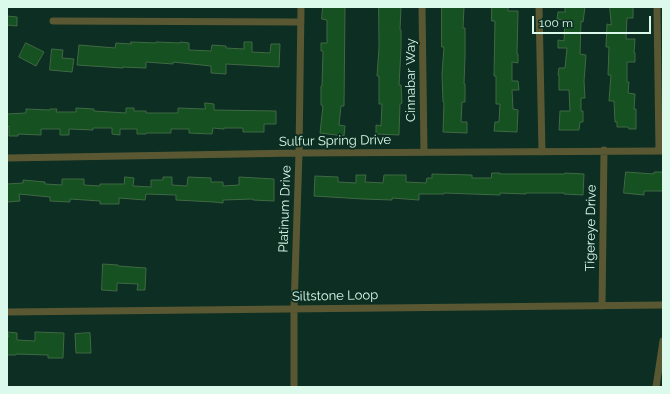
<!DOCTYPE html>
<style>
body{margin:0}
#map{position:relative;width:670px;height:394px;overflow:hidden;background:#0d2e22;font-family:Raleway,sans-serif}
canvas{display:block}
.frame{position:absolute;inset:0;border:8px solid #dbfaec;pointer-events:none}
.scale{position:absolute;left:532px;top:16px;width:119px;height:18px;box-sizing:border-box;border:2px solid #dbfaec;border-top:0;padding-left:5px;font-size:12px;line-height:14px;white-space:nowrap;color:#dbfaec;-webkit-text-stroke:3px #0d2e22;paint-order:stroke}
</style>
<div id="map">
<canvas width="670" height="394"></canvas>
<div class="frame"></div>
<div class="scale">100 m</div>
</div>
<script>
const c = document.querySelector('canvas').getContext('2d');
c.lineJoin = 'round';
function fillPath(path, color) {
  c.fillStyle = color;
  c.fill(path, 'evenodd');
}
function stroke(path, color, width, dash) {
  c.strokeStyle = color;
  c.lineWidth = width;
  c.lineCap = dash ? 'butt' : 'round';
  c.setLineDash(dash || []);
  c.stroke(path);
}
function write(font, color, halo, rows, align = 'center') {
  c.font = font + ' Raleway,sans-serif';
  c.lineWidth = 4;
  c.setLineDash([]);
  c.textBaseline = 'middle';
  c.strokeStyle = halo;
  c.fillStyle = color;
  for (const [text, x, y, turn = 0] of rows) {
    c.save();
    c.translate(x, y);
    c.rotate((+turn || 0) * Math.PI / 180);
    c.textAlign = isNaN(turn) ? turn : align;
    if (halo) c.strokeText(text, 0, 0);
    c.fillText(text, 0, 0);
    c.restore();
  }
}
const building = new Path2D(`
 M323,7H345L344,106H341L339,125L345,126L344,136L320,133L323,106L321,105V86H322L323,51H321V43H327V20L322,19Z
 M379,7H401L400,30H401V49L399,85H401L402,103L400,104L399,135L376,134V125L381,126L382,104H379V76H377L379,48Z
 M442,7H464L463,28H465V57L464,84H465V102H462L461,122H467V133L443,132L444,102H443L442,74L444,47H442Z
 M492,7H508V11H518L517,54H518V63L512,62V81H518L519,90H512L513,109L518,110L517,132L494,131L495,122H499L500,104H496V76H494L495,21H492Z
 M565,7H585L583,22L581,21L580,54L586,55L584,81L585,98H581V111H583V122H580L579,130H559L560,111H570L569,90H559V75H558L559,68H565L567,48H558V40L564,41L565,20L557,19L558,12H565Z
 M610,7H633V18H627L626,39H635L634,53H635V62H627V82H629L628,93L635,94L634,109H636V129H629L628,127H617V122H615L614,101H609L611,75H608L609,47H606L607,24L611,25Z
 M7,16L17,17V26L7,25Z
 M131,42L156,43V42L180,43V42L189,43V50L211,51L212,45L226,46V48L244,49V42H252V52L270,53L271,44H280L279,67L226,64V74L211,73V66L173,62V64L146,62V68L123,67V68L77,65L79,45L115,48L116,43L131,44Z
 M26,43L44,52L36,66L19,57Z
 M52,49L63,50L62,58L74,59L72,72L50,70Z
 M205,103L214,104V110L276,111V124H264V132H243V128H224V129L213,128L212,134L189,133V129H171V133H146V134H137V129H120V135L112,134V128H93V130L69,129V135H60V129H41V135L18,134V136H9V126L7,127V114L26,113V109L50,110V109H57L56,112H76V108L94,109V111L126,113V108H134V111H146V113H178V108L205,109Z
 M626,172L654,174V172H663V191H644V195L624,193Z
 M492,173H500V174H565V173L584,174L583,195L564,194V193H526V194L500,193V195L444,193V194H419V200L392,198V200L363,199L314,196L315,176L338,177V182L356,183V175H366L365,182L383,183L384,175H406V182L426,183L427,178H432V174L472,175V178H491Z
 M125,177L134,178L133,186L151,187V180H163V177H172V185L187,186L188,177L211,178V182H223V186L239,185V177L274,179V201L253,200V199L223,200V203L214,202L176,200V195L146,194L145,200L119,198V204H100V201L70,199V202L50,201V197L19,194L20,201L7,202V184L23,183V180L45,182V184L62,185V179H84V185L100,186V184H124Z
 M103,264L118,265V266L146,268L145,290H137L138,284L117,283V291L102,290Z
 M8,332L17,333V340L35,341V332L64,333L63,358H48V355L16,354V355H7V337H8Z
 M90,333L91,353H76L75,334Z`);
fillPath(building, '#155121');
stroke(building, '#406944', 1);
stroke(new Path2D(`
 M422,7L424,152
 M539,7L542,152
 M657,7L659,151
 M53,21L301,22
 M7,158L299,153L663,151
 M602,306L604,150
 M7,312L663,305
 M294,387V309L299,153L301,7
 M656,387L663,341`), '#595833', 7);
write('13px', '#dbfaec', '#0d2e22', [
 ["Cinnabar Way",411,80,-90],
 ["Sulfur Spring Drive",335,141,-1],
 ["Platinum Drive",285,209,-88],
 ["Tigereye Drive",591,228,-89],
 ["Siltstone Loop",335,296,-1]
]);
</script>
